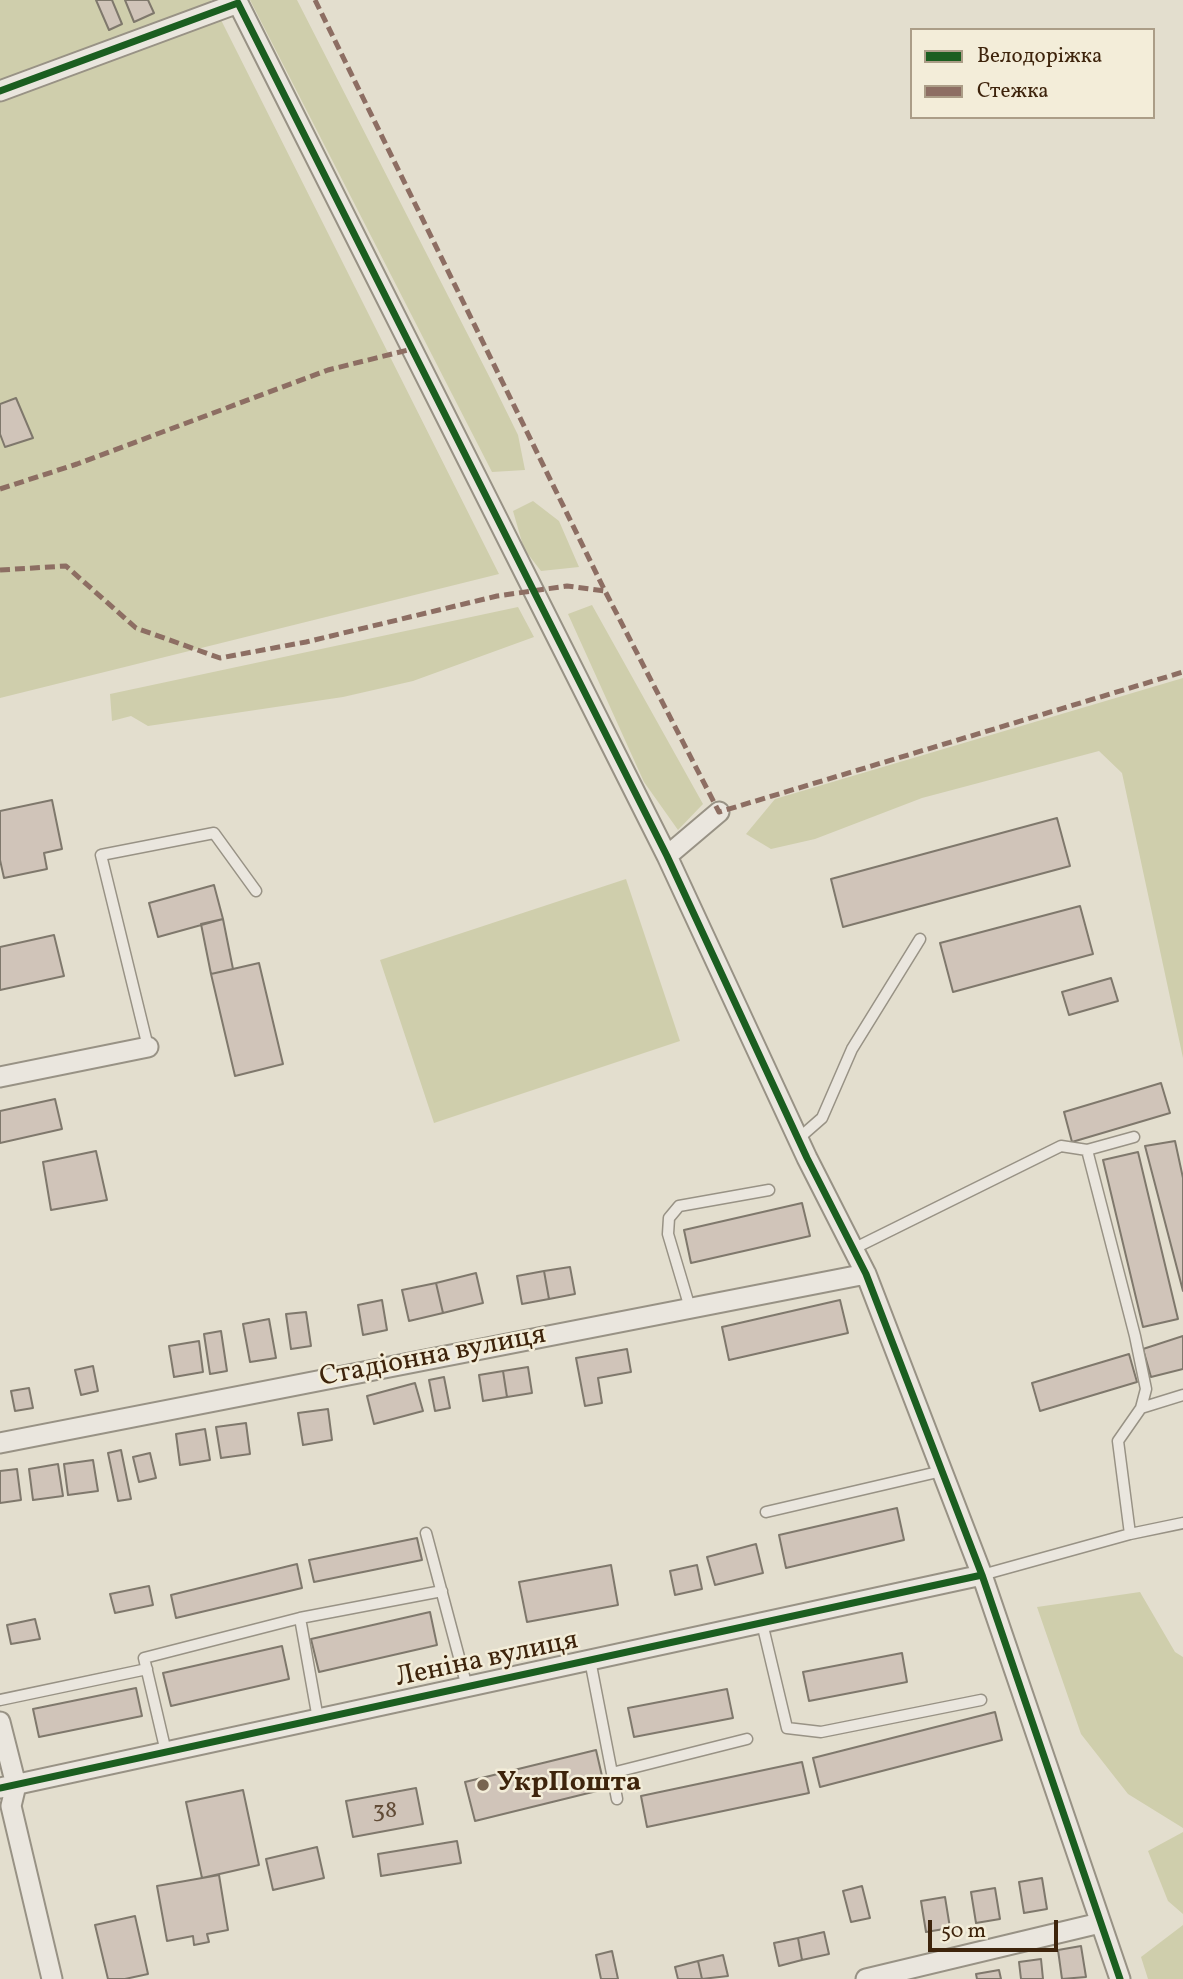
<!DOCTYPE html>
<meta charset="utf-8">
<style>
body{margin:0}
#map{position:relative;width:1183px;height:1979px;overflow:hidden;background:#e3dece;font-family:Vollkorn,serif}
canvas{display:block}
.legend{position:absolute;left:910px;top:28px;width:245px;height:91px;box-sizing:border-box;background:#f3edd9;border:2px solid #ab9d87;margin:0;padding:9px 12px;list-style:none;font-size:21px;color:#3e240c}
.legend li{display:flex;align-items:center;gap:14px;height:35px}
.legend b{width:35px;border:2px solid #ab9d87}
.scale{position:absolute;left:928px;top:1920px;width:130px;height:32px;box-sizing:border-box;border:4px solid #3e240c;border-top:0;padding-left:9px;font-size:21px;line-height:24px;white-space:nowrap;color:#3e240c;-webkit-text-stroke:5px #f3edd9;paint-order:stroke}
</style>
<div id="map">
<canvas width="1183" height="1979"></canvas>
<ul class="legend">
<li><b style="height:9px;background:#1b5e20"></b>Велодоріжка</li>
<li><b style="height:9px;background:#8d6e63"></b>Стежка</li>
</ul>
<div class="scale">50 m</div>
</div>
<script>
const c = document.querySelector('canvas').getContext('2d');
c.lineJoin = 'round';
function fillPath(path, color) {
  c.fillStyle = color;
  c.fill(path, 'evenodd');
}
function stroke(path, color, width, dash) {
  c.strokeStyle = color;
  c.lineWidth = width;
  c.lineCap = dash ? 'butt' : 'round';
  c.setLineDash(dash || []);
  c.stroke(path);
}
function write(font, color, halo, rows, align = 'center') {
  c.font = font + ' Vollkorn,serif';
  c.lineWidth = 5;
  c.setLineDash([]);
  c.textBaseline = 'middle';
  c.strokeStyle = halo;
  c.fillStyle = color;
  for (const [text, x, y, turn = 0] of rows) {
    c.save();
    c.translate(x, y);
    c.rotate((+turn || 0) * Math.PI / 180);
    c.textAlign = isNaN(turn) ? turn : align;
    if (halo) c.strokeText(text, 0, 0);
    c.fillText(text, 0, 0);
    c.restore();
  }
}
fillPath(new Path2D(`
 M0,0H211L499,574L0,698Z
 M250,0H297L490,378L518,435L525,470L492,472Z
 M533,501L559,521L579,567L541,571L524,549L513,511Z
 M592,605L703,804L678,830L644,782L568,614Z
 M518,607L534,637L413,681L343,697L148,726L131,716L112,721L110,694Z
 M1183,678V1058L1122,773L1099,751L922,798L815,839L771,849L746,834L775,799Z
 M626,879L680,1041L434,1123L380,960Z
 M1140,1592L1175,1652L1183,1657V1828L1128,1794L1081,1734L1037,1607Z
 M1183,1832V1914L1168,1901L1148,1851Z
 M1183,1925V1979H1148L1141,1957Z`), '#cfceac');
const building = new Path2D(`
 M96,0H112L122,24L109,30Z
 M125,0H148L154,13L134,22Z
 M16,398L33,438L5,447L0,434V404Z
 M52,800L62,849L44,853L47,869L4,878L0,860V811Z
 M1057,818L1070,866L843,927L831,879Z
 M214,885L223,919L158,937L149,903Z
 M1080,906L1093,954L953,992L940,943Z
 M223,919L233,969L211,974L201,924Z
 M54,935L64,976L0,990V947Z
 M259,963L283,1064L235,1076L211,974Z
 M1111,978L1118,1001L1069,1015L1062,992Z
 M1161,1083L1170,1113L1072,1142L1064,1112Z
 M55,1099L62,1129L0,1143V1111Z
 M1175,1141L1183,1178V1291L1145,1146Z
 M96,1151L107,1200L51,1210L43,1162Z
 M1138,1152L1178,1319L1143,1327L1103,1160Z
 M802,1203L810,1236L691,1263L684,1230Z
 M570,1267L575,1294L549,1299L544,1271Z
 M544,1271L549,1299L522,1304L517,1276Z
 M476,1273L483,1303L443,1313L436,1283Z
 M436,1283L443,1313L409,1321L402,1290Z
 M382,1300L387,1330L363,1335L358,1305Z
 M840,1300L848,1333L729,1360L722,1327Z
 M306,1312L311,1346L291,1349L286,1314Z
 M269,1319L276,1358L250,1362L243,1324Z
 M221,1331L227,1371L210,1374L204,1334Z
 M1183,1336V1369L1151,1377L1143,1349Z
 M199,1341L203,1372L174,1377L169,1346Z
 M627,1349L631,1372L598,1378L602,1403L585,1406L576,1358Z
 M1129,1354L1137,1382L1040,1411L1032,1383Z
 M93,1366L98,1391L81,1395L75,1370Z
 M528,1367L532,1393L507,1397L503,1371Z
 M503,1371L507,1397L483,1401L479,1375Z
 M444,1377L450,1408L435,1411L429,1380Z
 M415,1383L423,1411L374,1424L367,1396Z
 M29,1388L33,1408L15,1411L11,1391Z
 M328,1409L332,1440L303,1445L298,1413Z
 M246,1423L250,1454L221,1458L216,1427Z
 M205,1429L210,1460L180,1465L176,1434Z
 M121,1450L131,1499L118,1501L108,1453Z
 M150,1453L156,1478L139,1482L133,1457Z
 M93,1460L98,1491L68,1495L64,1464Z
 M58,1464L63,1496L33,1500L29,1469Z
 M17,1469L21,1500L0,1503V1471Z
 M897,1508L904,1540L786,1568L779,1535Z
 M417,1538L422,1560L314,1582L309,1560Z
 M756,1544L763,1573L715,1585L707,1557Z
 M297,1564L302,1588L176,1618L171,1595Z
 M611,1565L618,1605L527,1622L519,1582Z
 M697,1565L702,1589L675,1595L670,1571Z
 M149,1586L153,1605L115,1613L110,1594Z
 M430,1612L437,1645L319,1672L311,1639Z
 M35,1619L40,1639L11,1644L7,1625Z
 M282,1646L289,1679L171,1706L163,1673Z
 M902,1653L907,1682L809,1701L803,1672Z
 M136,1688L142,1716L39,1737L33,1709Z
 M727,1689L733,1718L634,1737L628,1708Z
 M995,1712L1002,1740L820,1787L813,1758Z
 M596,1750L605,1789L475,1821L465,1782Z
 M802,1762L809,1793L647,1827L641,1796Z
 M416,1788L423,1824L353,1837L346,1801Z
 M243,1790L259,1865L202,1878L186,1802Z
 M457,1841L461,1863L381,1876L378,1854Z
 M317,1847L324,1878L273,1890L266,1859Z
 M219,1875L228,1930L207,1934L209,1942L194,1945L193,1936L167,1941L157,1886Z
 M1042,1878L1047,1909L1024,1913L1019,1882Z
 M862,1886L870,1918L851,1922L843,1891Z
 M995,1888L1000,1919L976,1923L971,1892Z
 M945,1897L950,1928L926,1932L921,1901Z
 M135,1916L148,1974L125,1979H108L95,1925Z
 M824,1932L829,1954L802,1960L798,1938Z
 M798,1938L802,1960L779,1966L774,1943Z
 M1081,1946L1086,1977L1062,1979L1058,1950Z
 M612,1951L618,1979H601L596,1955Z
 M723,1955L728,1976L702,1979L698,1961Z
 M1041,1959L1043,1979H1021L1019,1962Z
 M698,1961L702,1979H678L675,1967Z
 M999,1970L1001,1979H977L976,1974Z`);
fillPath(building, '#d0c4b9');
stroke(building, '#7f786c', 2);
const lane = new Path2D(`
 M148,1047L101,855L214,833L256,891
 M798,1139L822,1118L852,1049L920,939
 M853,1249L1061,1146L1087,1150
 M690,1308L668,1234L669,1218L679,1206L769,1190
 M1141,1408L1183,1395
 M766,1512L942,1471
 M426,1533L467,1687
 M1130,1534L1118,1441L1141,1408L1146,1389L1135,1336L1087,1150L1134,1137
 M982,1575L1130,1534L1183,1523
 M300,1618L318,1719
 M762,1623L787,1728L821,1732L981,1700
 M590,1660L617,1799
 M0,1700L147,1669
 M166,1752L144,1658L300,1618L442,1591
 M612,1773L747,1739`);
const street = new Path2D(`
 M0,91L238,3L667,856L807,1158L866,1274L982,1575L1120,1979
 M667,856L719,812
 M0,1077L148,1047
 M0,1443L866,1274
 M0,1722L16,1785L11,1806L52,1979
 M0,1788L982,1575
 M866,1979L1100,1923`);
stroke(lane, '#989285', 13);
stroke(street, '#989285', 23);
stroke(lane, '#eae6de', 10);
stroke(street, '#eae6de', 19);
stroke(new Path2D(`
 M315,0L605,591L719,812L1183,672
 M0,489L77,464L328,370L412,349
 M0,570L66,566L136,628L220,658L306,642L497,596L567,586L605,591`), '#8d6e63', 5, [10, 5]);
stroke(new Path2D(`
 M0,91L238,3L667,856L807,1158L866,1274L982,1575L1120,1979
 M0,1788L982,1575`), '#1b5e20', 7);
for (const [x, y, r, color] of [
 [483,1785,7,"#786550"]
]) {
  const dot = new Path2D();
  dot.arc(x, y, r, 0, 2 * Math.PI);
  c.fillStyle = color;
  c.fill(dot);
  stroke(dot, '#f3edd9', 2.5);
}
write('24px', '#624c37', null, [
 ["38",385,1813]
]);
write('28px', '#3e240c', '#f3edd9', [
 ["Стадіонна вулиця",433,1358,-11],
 ["Леніна вулиця",487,1661,-12]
]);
write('bold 28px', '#3e240c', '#f3edd9', [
 ["УкрПошта",497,1785]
], 'left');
</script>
